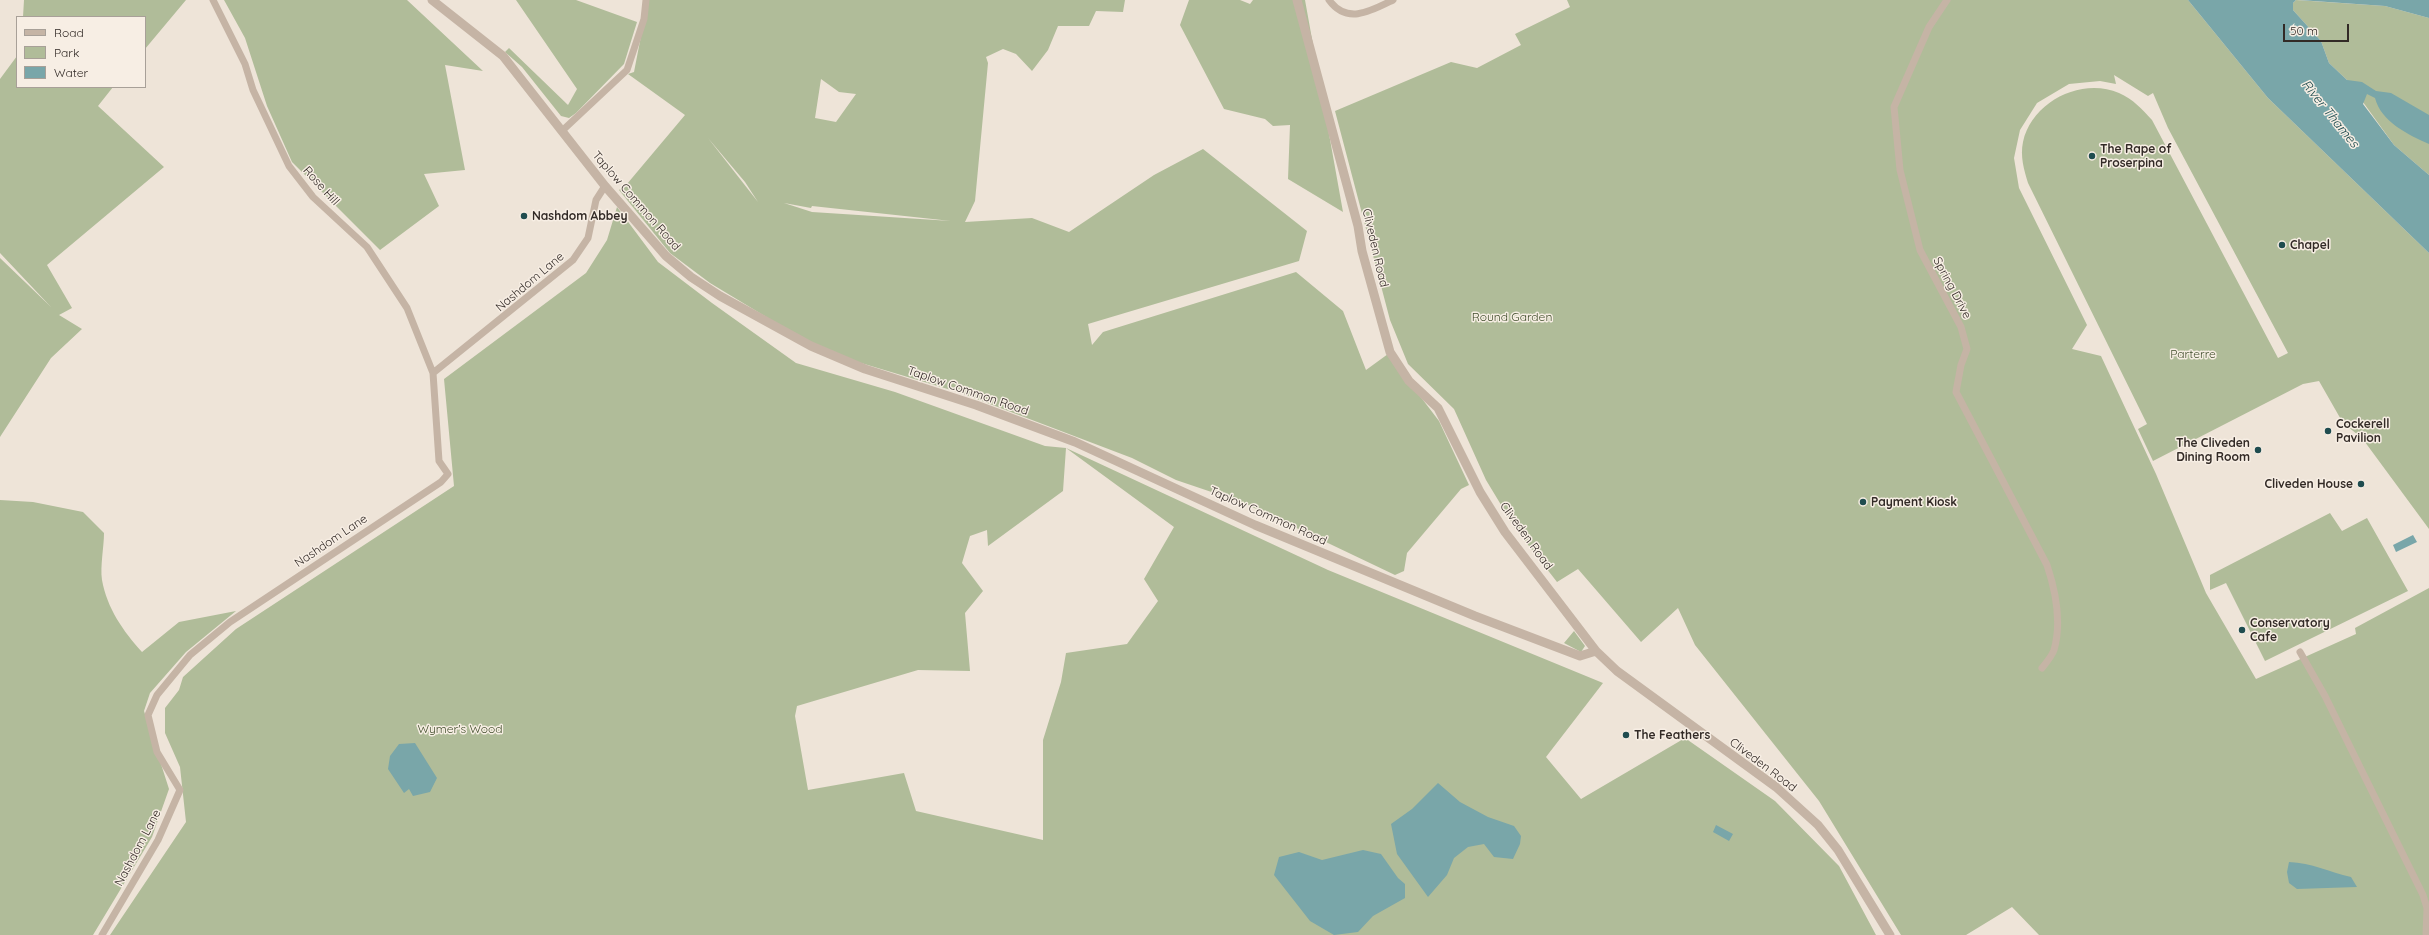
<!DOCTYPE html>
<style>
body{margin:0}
#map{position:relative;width:2429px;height:935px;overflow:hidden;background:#eee4d8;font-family:Quicksand,sans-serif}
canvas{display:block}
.legend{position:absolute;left:16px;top:16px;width:130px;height:72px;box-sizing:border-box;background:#f7eee4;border:1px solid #a8a098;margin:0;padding:5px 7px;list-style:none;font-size:12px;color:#322a26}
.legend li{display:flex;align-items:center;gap:8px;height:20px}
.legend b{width:20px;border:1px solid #a8a098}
.scale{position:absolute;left:2283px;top:24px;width:66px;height:18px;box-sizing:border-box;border:2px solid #322a26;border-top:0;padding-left:5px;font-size:12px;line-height:14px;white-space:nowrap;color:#322a26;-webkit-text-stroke:3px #f7eee4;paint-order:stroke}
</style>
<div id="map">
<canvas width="2429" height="935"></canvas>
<ul class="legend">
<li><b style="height:5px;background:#c5b4a5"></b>Road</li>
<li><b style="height:11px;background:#b0bc99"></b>Park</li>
<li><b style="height:11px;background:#79a6a9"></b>Water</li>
</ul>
<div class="scale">50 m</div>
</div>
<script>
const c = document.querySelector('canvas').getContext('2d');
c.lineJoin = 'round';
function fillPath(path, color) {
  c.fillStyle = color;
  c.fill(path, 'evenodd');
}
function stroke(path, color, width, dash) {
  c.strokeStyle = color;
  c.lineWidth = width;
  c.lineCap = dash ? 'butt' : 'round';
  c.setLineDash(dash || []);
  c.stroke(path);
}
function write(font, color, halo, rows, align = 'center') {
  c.font = font + ' Quicksand,sans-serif';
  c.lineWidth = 3;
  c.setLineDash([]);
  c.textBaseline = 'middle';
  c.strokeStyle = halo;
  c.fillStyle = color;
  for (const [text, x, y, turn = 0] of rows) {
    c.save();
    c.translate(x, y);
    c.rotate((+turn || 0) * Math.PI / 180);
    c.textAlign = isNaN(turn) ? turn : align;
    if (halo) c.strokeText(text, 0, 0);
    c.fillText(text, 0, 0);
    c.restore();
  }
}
fillPath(new Path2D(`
 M24,0H186L145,49V17H23Z
 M224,0H407L483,71L445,65L465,170L424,174L439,206L380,250L292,162L267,106L245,38Z
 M516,0H576L637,22L624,64L576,113L569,118L561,116L522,67L505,52L509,48L568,105L577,89Z
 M648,0H1125L1123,12L1096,11L1089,26H1058L1048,50L1032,71L1016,54L1003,49L986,57L988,63L975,201L965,222L1032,218L1069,232L1154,175L1203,149L1307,231L1299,261L1088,324L1092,345L1103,332L1296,272L1343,311L1366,370L1388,354L1439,421L1469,485L1461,489L1407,553L1404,571L1395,575L1244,503L1176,480L1132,458L961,393L851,360L801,338L710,283L670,253L619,190L627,184L685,115L628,74L634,72ZM821,79L839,92L856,94L836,122L815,118ZM708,138L745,182L758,202ZM784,203L811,208L812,206L951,221L812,212Z
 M1189,0H1240L1250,4L1253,0H1305L1343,212L1288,179L1290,125L1273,126L1265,119L1224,109L1180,25Z
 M1567,0H2188L2268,98L2429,253V529L2362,438L2343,423L2319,381L2303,384L2153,461L2138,429L2147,424L2028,183C2024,170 2020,156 2023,142C2032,101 2082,77 2119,93C2133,99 2142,109 2152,120L2278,358L2288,353L2168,128L2153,93L2148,96L2114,75L2116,84L2100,81L2069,84L2037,103L2020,130L2014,158L2019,188L2087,325L2072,349L2101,356L2156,474L2206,593L2256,679L2356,634L2355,628L2429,588V935H2039L2012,907L1966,935H1901L1819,801L1695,645L1678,608L1641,642L1578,569L1557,582L1515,528L1486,480L1454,409L1408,364L1390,320L1335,111L1451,62L1477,68L1521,45L1515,34L1570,7Z
 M2296,0L2385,6L2429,18V175L2394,145L2347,80L2329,63L2321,41L2293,10V3Z
 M17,56V87H113L98,106L164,167L47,265L72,308L59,315L82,329L51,358L0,437V258L51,307L0,253V79Z
 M617,207L658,262L712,303L796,363L895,392L1045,446L1066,448L1328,570L1603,683L1546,757L1581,799L1685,738L1775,801L1839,866L1876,935H110L186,822L180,767L165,733V708L179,690L183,677L236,629L454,486L444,379L586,273L607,240ZM1066,448L1174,527L1144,579L1158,601L1127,644L1066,653L1061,682L1043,740V840L916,811L904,773L808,790L795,716L797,706L918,670L970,671L965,613L983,591L962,563L970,536L987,530L988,546L1063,491Z
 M0,500L33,502L83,512L104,533C104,547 100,566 102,580C107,608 123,631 142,652L179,622L236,611L186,652L150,693L144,711L169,789L152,837L93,935H0Z
 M2330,513L2342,531L2367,518L2408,591L2265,661L2226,583L2210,590V575Z
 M1574,631L1585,646L1581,652L1564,643Z`), '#b0bc99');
fillPath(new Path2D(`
 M2188,0H2296L2293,3V10L2321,41L2329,63L2347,80L2362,82L2376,91L2391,93L2429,115V144C2409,135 2381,122 2375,98L2367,94L2363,104L2394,145L2429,175V253L2268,98Z
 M2299,0H2429V18L2385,6Z
 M2413,535L2417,542L2396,552L2393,545Z
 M415,743L437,778L430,792L413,796L409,789L404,793L388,769L390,756L399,744Z
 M1438,783L1460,802L1488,817L1514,826L1521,836L1520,844L1513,859L1494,857L1484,844L1468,847L1454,858L1447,875L1428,897L1397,854L1391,824L1412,809Z
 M1716,825L1733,834L1729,841L1713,832Z
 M1363,850L1381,854L1398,878L1405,884V898L1373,916L1358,932L1334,935L1310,921L1274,875L1279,857L1299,852L1322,860Z
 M2289,862C2312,863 2329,872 2351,877L2357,887L2297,889L2289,883L2287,872Z`), '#79a6a9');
stroke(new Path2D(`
 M213,0L245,64L253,90L289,166L313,197L367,247L407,308L433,373
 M1329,0C1347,25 1371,11 1393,0
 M1947,0L1929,27L1894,107L1900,170L1920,250L1961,327L1967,349L1961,365L1956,392L2047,565C2056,592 2062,622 2054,650C2052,656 2046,663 2042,668
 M563,130L627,70L644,19L646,0
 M2300,652L2325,696L2423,895L2427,908L2426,935
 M102,935L158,840L180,790L157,752L148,715L157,695L190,655L230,622L441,482L448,474L439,461L433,373L573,260L588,238L596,200L605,186`), '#c5b4a5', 7);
stroke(new Path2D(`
 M432,0L503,56L605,186L666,256L691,277L720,296L811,346L865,369L976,405L1075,442L1255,525L1475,616L1580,656L1596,651
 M1297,0L1358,226L1362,251L1390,352L1409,381L1438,408L1480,492L1505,532L1596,651L1617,671L1776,787L1818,825L1838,850L1890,935`), '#c5b4a5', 9);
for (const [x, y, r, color] of [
 [2092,156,4,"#1f4c4f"],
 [524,216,4,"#1f4c4f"],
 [2282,245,4,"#1f4c4f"],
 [2328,431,4,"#1f4c4f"],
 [2258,450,4,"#1f4c4f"],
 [2361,484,4,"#1f4c4f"],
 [1863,502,4,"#1f4c4f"],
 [2242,630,4,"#1f4c4f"],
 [1626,735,4,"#1f4c4f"]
]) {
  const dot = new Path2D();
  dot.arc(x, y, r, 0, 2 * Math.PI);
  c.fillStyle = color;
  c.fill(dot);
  stroke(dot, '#f7eee4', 1.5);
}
write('bold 12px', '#322a26', '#f7eee4', [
 ["The Rape of",2100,149],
 ["Proserpina",2100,163],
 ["Nashdom Abbey",532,216],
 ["Chapel",2290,245],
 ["Cockerell",2336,424],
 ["Pavilion",2336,438],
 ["The Cliveden",2250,443,"right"],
 ["Dining Room",2250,457,"right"],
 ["Cliveden House",2353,484,"right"],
 ["Payment Kiosk",1871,502],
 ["Conservatory",2250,623],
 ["Cafe",2250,637],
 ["The Feathers",1634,735]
], 'left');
write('12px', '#322a26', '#f7eee4', [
 ["Rose Hill",321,186,48],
 ["Taplow Common Road",636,201,49],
 ["Cliveden Road",1375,248,77],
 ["Nashdom Lane",530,282,-40],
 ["Spring Drive",1952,288,62],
 ["Taplow Common Road",968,391,19],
 ["Taplow Common Road",1268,516,24],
 ["Cliveden Road",1526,536,54],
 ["Nashdom Lane",331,541,-34],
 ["Cliveden Road",1763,765,37],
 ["Nashdom Lane",138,848,-62]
]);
write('12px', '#414e2c', '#f7eee4', [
 ["Round Garden",1512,317],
 ["Parterre",2193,354],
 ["Wymer's Wood",460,729]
]);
write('italic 13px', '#1f4c4f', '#f7eee4', [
 ["River Thames",2330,114,51]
]);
</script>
